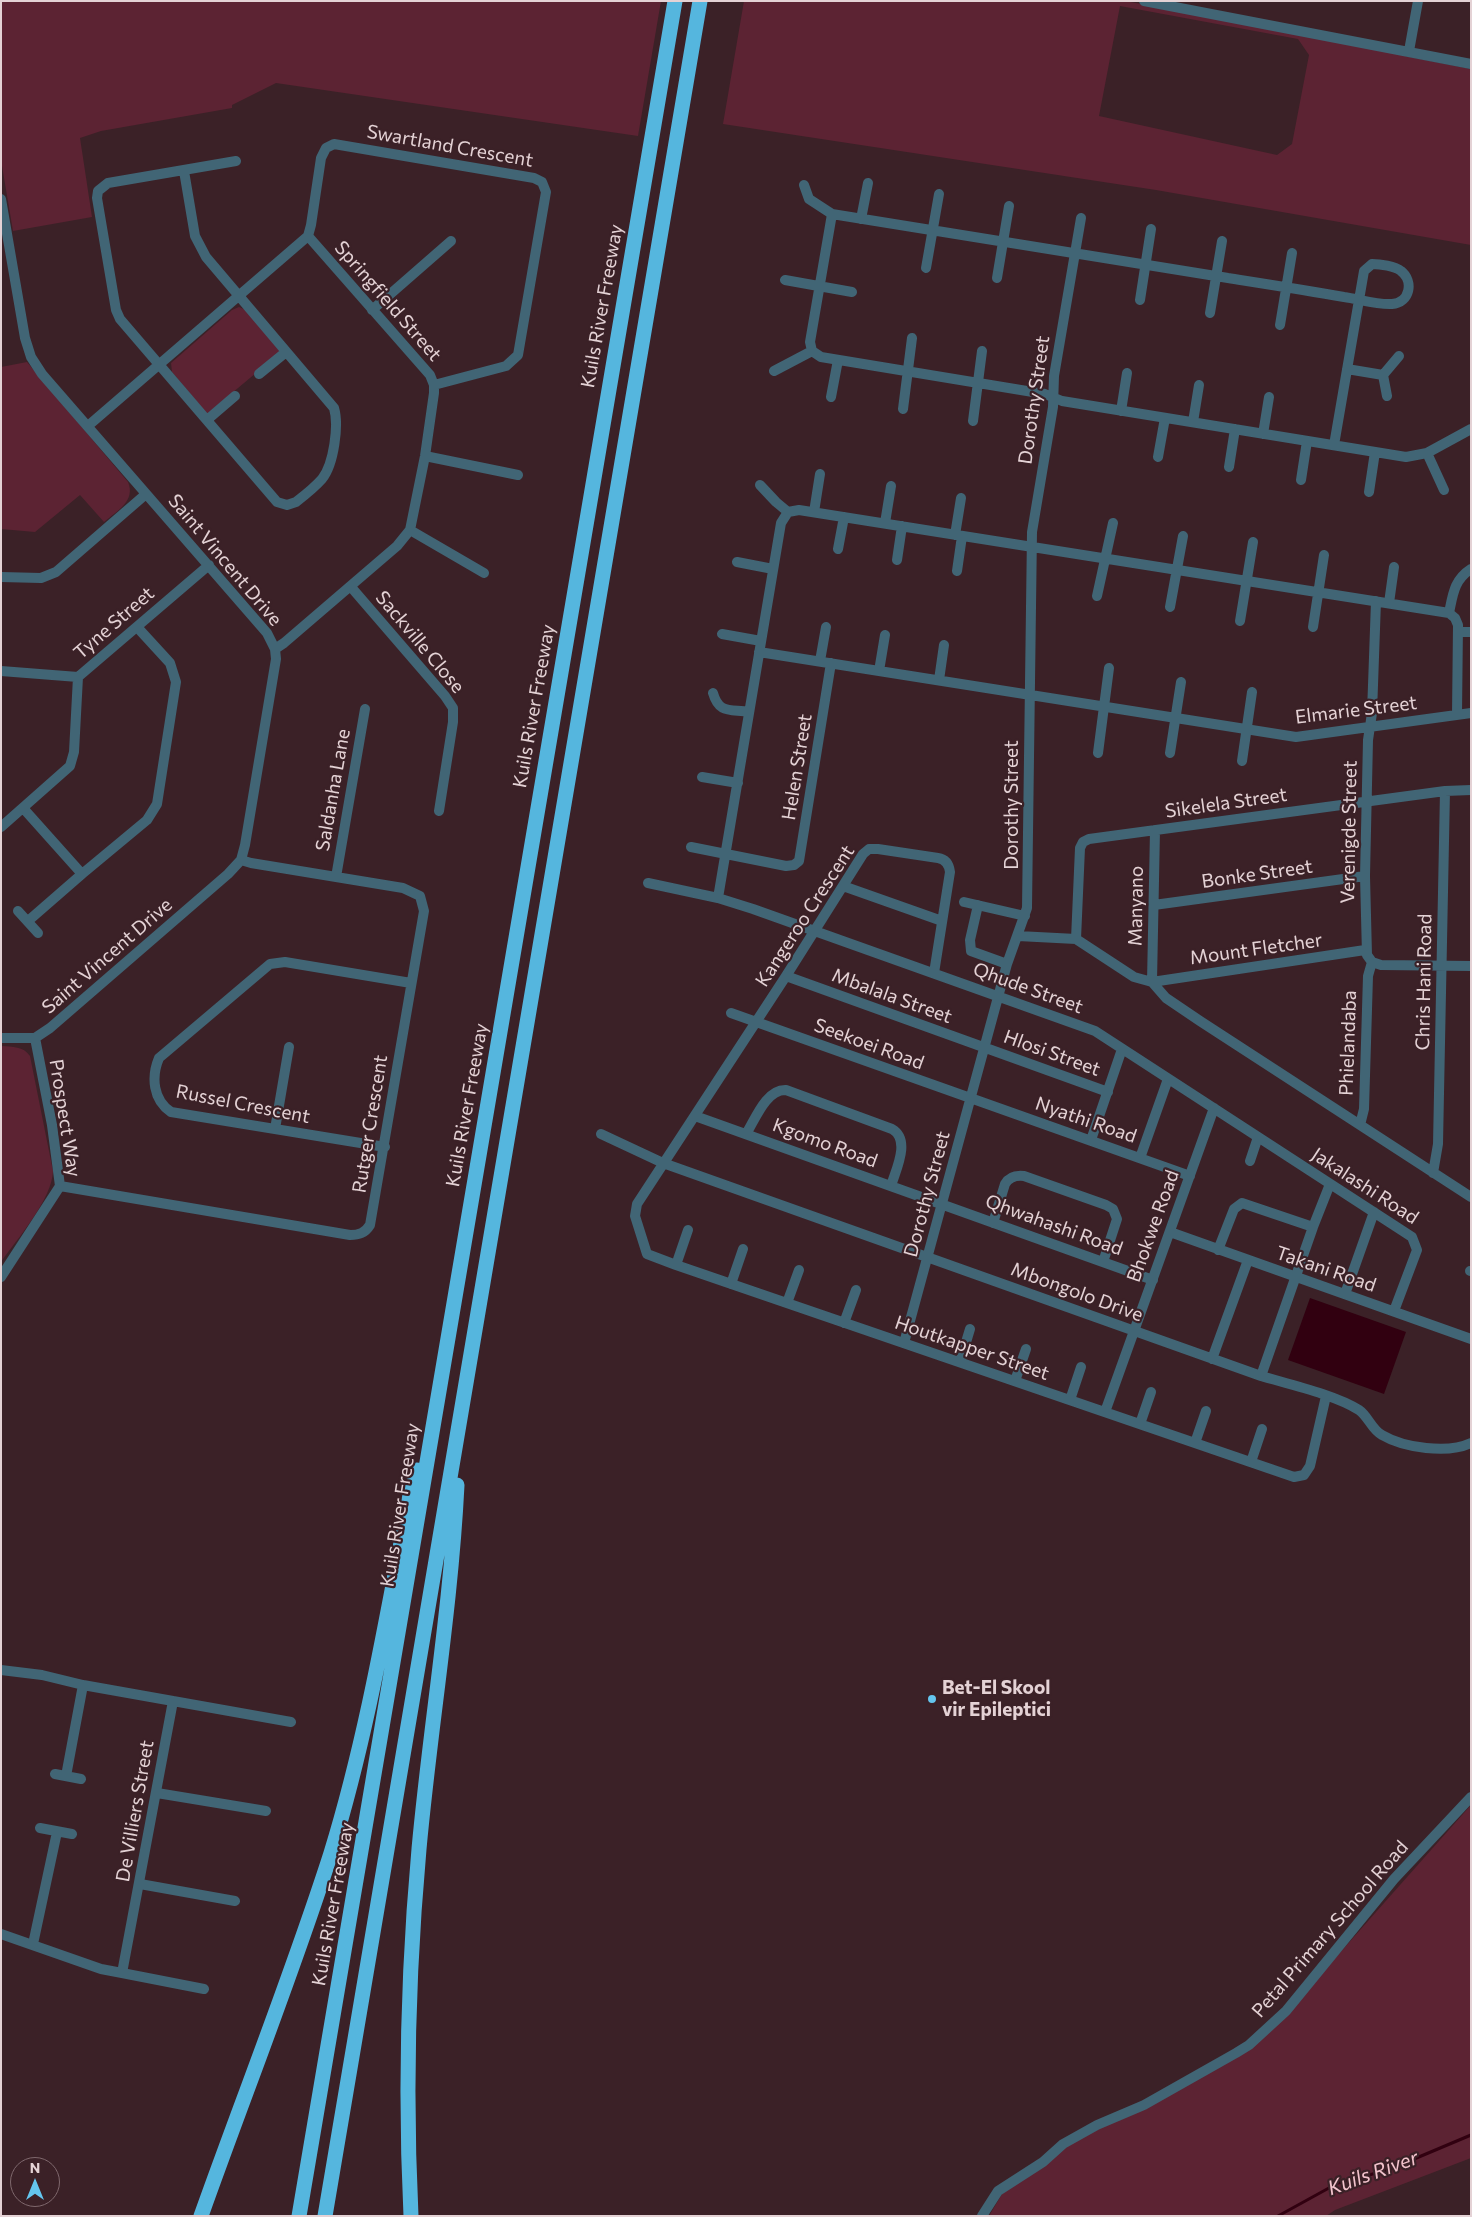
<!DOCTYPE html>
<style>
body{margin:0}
#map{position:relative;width:1472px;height:2217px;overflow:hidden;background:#3b2127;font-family:Commissioner,sans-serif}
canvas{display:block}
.frame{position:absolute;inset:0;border:2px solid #e4d2d5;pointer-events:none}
.north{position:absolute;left:10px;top:2157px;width:50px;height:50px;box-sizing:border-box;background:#3b2127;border:1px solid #7f686d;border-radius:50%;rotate:0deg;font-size:14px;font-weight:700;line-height:20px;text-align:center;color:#e4d2d5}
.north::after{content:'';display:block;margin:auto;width:18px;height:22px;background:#64c5ee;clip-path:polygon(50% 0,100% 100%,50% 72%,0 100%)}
</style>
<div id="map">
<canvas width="1472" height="2217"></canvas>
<div class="frame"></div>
<div class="north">N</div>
</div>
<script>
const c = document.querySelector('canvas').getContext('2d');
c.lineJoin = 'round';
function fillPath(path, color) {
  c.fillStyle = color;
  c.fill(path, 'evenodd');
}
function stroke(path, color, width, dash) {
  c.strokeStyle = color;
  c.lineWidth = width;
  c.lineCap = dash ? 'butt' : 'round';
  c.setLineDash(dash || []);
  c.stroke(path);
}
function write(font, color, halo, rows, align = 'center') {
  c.font = font + ' Commissioner,sans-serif';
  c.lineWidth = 4.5;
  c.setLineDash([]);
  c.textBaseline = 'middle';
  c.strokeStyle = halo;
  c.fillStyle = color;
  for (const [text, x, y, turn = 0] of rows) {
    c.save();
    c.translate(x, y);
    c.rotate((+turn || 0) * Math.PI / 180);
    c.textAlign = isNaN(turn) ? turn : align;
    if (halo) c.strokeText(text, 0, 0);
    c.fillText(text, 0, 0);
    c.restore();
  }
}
fillPath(new Path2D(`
 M1,1H661L638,136L276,83L232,105V108L101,131L80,138L92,217L13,231L1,160Z
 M744,1H1125L1396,51L1405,56L1471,69V245L1156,190L723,124ZM1120,6L1298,39L1309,55L1292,144L1277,155L1099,116Z
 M239,307L246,310L281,352L207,414L172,372L171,363L232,310Z
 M27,362L128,482C136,501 117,511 104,522L80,495L35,532L1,529V367Z
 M1,1046C13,1047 23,1046 30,1056L53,1171C52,1199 18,1238 1,1262Z
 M1471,1805V2158L1335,2210L1326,2216H989L1002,2194L1063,2148L1237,2055L1337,1956Z`), '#5c2333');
fillPath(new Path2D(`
 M1310,1298L1406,1332L1384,1394L1288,1360Z`), '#310010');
stroke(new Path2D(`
 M1278,2216L1338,2183L1388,2170L1471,2135`), '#310010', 3);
stroke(new Path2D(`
 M1144,1L1471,64
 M1409,51L1418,1
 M184,171L195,236L206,257L334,408C339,425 334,464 322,479C315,487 305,495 296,502L287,505L277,502L120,319L116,310L97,198L98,191L108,183L236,161
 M804,185L809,199L832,214C964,236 1096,257 1228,278C1266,284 1305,290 1344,297C1359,299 1377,305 1392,304C1410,303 1414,281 1401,271C1395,266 1380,264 1372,264L1364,271L1334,445
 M1,199L25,338L31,357L42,374L267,633L275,649L276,659L245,845L241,860L228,874L50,1028L35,1038H1
 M861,219L868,183
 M926,268L939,194
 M997,278L1009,206
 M785,280L852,292
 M1140,300L1151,229
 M372,310L451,241
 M1210,313L1222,241
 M1280,325L1292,253
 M812,351L810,342L832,214
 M1347,369L1383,375L1399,356
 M774,371L812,351L821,357L1045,394L1062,401L1406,457L1427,453L1471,429
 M259,374L286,352
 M1383,375L1387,396
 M831,397L838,360
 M903,409L912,338
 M1121,411L1127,373
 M207,420L235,396
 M973,421L982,351
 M1193,422L1199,385
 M89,425L308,236L311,225L321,158L326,148L334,144L534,178L542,182L546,192L518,355L506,366L434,385
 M1263,434L1269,397
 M1427,453L1444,490
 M425,456L518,475
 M1158,457L1165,418
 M1229,467L1235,429
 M1301,480L1307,441
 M760,485L776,502L788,512L799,510L1449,613L1455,618L1458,625L1457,714
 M1369,492L1375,452
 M814,512L820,474
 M885,523L891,486
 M410,530L484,573
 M955,535L961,498
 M838,549L844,517
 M897,560L902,526
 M737,562L773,569
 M957,571L962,536
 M1,577L41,578L56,572L146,494
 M351,587L445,696L453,708V722L439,811
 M1097,596L1113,523
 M1376,601L1372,713L1368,740L1365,876L1367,955L1372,962L1381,965L1471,966
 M1389,603L1394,567
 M1170,607L1183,536
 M1449,613C1453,594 1454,580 1471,569
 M1240,621L1253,542
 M1313,627L1324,555
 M1458,632H1471
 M722,634L761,641
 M275,649L284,643L397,546L410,530L425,456L434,393V385L430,375L308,236
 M759,652L1296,737L1471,713
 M820,661L826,627
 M1,671L78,677L209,565
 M879,671L885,635
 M939,680L944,645
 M713,693C719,714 730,709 749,712
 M1098,753L1109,668
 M1170,753L1181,682
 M1242,761L1252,692
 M702,777L738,783
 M1471,790L1445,791L1089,839L1083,842L1080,848L1076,939L1134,977L1152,982L1166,998L1200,1021L1471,1197
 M23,808L82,874
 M1,827L70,766L74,752L78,677
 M1155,830L1152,982L1365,950
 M691,847L786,866L794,865L799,861L831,663
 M336,877L365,709
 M648,883L718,898L753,909L1095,1031L1412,1237L1417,1250L1394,1311
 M843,886L942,921
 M718,898L781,523L788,512
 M964,902L1025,916
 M978,905L970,940L971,951L1007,964
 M1154,905L1365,876
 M18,911L38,933
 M28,921L82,874L147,820L157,804L176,682L170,663L137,627
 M1018,936L1076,939
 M934,973L950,872C949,864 945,859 938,858L878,849H869L863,854L786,976L637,1204L635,1216L647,1254L676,1265L1294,1477L1304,1475L1310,1466L1326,1396
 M786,976L1108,1092
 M731,1013L1190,1176
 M695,1116L1153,1280
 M1360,1125L1364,1109L1368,976L1372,962
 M275,1129L289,1047
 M601,1134L663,1163L1261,1376C1288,1384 1336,1395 1359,1410C1368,1416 1372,1430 1382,1435C1404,1448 1448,1454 1471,1443
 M746,1134C755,1120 766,1089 786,1090L892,1129C911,1140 896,1169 891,1186
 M1091,1140L1122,1049
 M385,1147L171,1112C153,1100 151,1077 159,1058L270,964L285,962L411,983
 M1140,1158L1168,1079
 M1250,1161L1258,1137
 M1433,1173L1438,1144L1445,791
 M60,1186L350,1235C359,1235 365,1233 370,1225L424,911L420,896L403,888L251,863L241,860
 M993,1223L1005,1184C1009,1177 1015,1175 1024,1176L1106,1205L1113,1209L1117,1219L1103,1262
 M1170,1232L1471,1339
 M1218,1250L1234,1209L1242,1203L1313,1227
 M676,1265L688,1230
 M1470,1271H1471
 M1,1277L60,1186L52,1125L35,1038
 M731,1284L743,1249
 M1345,1294L1374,1212
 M787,1303L799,1270
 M844,1323L856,1290
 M904,1343L1007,964L1027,908L1032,532L1053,407L1054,376L1081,218
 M1212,1359L1248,1260
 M960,1362L970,1329
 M1261,1376L1313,1227L1330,1184
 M1015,1381L1026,1349
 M1070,1400L1081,1367
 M1105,1412L1214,1108
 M1140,1424L1151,1392
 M1195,1443L1206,1411
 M1251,1462L1262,1429
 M1,1670L42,1675L83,1685L291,1722
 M55,1774L81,1779
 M66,1776L83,1685
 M157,1793L266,1811
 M40,1828L72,1834
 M140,1884L235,1901
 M1,1934L101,1969L122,1973L173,1701
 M33,1944L57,1832
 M122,1973L204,1989
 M982,2216L998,2191L1043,2162L1063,2144L1097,2125L1144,2105L1236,2053L1249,2045L1286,2011L1394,1879L1471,1797`), '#416575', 10);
stroke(new Path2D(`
 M201,2216C244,2095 292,1975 331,1853C367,1736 387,1615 410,1495L417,1470
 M299,2216L675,1
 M325,2216L700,1
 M411,2216C405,2094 408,1971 419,1849C430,1728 451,1607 457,1485`), '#55b6de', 15);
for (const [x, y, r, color] of [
 [932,1699,5,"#64c5ee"]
]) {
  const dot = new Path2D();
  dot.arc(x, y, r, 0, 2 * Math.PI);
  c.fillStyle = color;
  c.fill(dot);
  stroke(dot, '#3b2127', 2);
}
write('19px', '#e4d2d5', '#3b2127', [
 ["Swartland Crescent",450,146,10],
 ["Springfield Street",388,301,49],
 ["Kuils River Freeway",602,306,-80],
 ["Dorothy Street",1034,400,-82],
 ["Saint Vincent Drive",225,560,50],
 ["Tyne Street",114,623,-41],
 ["Sackville Close",420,642,50],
 ["Kuils River Freeway",534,706,-80],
 ["Elmarie Street",1356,710,-7],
 ["Helen Street",797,767,-81],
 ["Saldanha Lane",333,790,-80],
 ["Sikelela Street",1226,803,-8],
 ["Dorothy Street",1012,805,-90],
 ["Verenigde Street",1349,832,-89],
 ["Bonke Street",1257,874,-8],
 ["Manyano",1136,906,-89],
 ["Kangeroo Crescent",805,916,-57],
 ["Mount Fletcher",1256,949,-8],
 ["Saint Vincent Drive",107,956,-41],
 ["Chris Hani Road",1424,982,-89],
 ["Qhude Street",1028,988,20],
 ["Mbalala Street",892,996,20],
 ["Phielandaba",1348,1043,-88],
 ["Seekoei Road",869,1044,20],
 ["Hlosi Street",1052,1053,20],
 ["Russel Crescent",243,1104,11],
 ["Kuils River Freeway",467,1105,-80],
 ["Prospect Way",65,1118,81],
 ["Nyathi Road",1086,1120,19],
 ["Rutger Crescent",370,1124,-81],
 ["Kgomo Road",825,1143,20],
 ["Jakalashi Road",1365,1186,33],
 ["Dorothy Street",927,1194,-75],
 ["Qhwahashi Road",1054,1225,20],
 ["Bhokwe Road",1153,1226,-70],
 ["Takani Road",1326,1269,19],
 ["Mbongolo Drive",1077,1292,20],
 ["Houtkapper Street",972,1348,19],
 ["Kuils River Freeway",400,1505,-81],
 ["De Villiers Street",135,1811,-80],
 ["Kuils River Freeway",333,1904,-80],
 ["Petal Primary School Road",1330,1929,-49]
]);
write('bold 19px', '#e4d2d5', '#3b2127', [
 ["Bet-El Skool",942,1688],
 ["vir Epileptici",942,1710]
], 'left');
write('italic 20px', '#f3c4cd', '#3b2127', [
 ["Kuils River",1373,2173,-20]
]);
</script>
